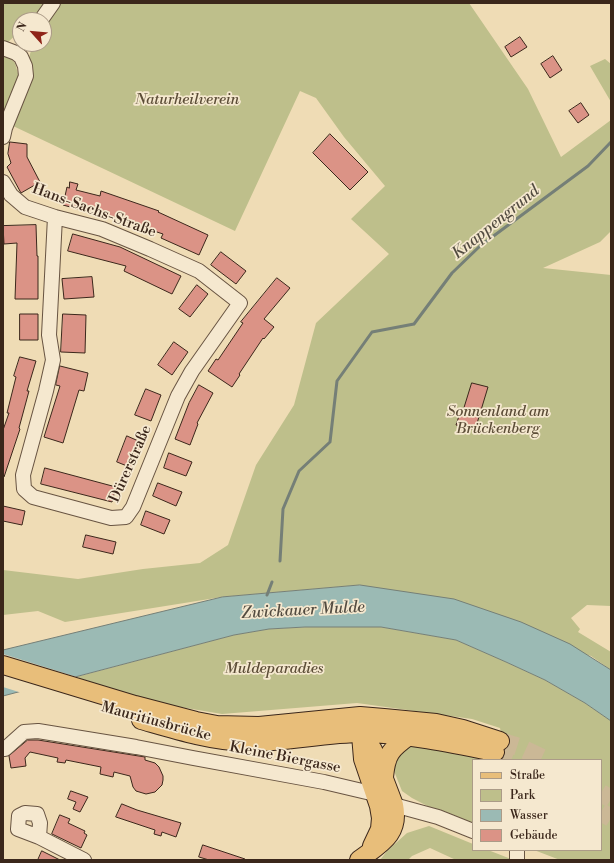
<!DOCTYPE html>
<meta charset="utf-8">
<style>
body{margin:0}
#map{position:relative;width:614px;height:863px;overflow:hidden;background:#efdcb5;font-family:"Libre Bodoni",serif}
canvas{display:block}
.frame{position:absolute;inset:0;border:4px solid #3b271b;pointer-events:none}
.legend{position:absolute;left:472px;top:759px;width:130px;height:92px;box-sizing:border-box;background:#f5e8cf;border:1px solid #ab9b87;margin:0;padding:5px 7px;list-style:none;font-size:12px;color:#3b271b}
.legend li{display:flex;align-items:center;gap:8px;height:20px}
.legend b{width:20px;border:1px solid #ab9b87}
.north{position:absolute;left:12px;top:12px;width:40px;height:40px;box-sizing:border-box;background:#f5e8cf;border:1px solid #ab9b87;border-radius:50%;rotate:297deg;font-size:11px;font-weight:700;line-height:16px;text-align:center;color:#3b271b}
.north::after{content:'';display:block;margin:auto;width:14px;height:18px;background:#8f2418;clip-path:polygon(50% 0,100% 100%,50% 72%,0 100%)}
</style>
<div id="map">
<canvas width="614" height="863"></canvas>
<div class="frame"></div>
<ul class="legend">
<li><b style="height:5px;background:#e8be7a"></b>Straße</li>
<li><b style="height:11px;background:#bebf8b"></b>Park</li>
<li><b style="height:11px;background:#9bbab4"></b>Wasser</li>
<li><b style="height:11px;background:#db9386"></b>Gebäude</li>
</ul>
<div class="north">N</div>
</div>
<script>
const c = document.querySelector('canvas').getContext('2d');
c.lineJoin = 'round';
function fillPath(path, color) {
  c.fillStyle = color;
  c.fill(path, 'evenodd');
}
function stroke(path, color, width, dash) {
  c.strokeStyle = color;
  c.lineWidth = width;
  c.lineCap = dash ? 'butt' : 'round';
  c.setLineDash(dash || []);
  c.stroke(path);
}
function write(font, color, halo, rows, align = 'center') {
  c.font = font + ' "Libre Bodoni",serif';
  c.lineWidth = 3.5;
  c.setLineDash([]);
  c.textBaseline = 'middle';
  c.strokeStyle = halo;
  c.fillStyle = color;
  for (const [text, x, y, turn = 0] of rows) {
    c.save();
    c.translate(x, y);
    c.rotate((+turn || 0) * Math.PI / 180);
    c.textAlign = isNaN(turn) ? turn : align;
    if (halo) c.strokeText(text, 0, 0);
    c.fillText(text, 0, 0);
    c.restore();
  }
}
fillPath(new Path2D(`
 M3,3H48L41,13L33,20H20V31L6,44L5,52L15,63L19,77L3,114Z
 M58,3H469L528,89L561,157L611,120V231L600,242L543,268L611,275V606L587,605L571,618L580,629L578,632L611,652V670L591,656L360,585L222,597L65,622L38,611L3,615V570L78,579L143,569L200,563L228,545L256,465L294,405L316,323L389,254L351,219L385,186L344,137L316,98L300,91L235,231L11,125L28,60L31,51L39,44H44C44,27 49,17 58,3Z
 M605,59L611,64V102L590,66Z
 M305,627H381L456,640L506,662L545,680L585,703L611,721V860H560L534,850H601V760H473V826L437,811L412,798L402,791L394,771V765L403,747L415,744L502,737L500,728L472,719L357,703L222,714L168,705L138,697L76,677L234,635L269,629Z
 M429,826L473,844V850H488L511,859L510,860H456L430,848L412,856L408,860H380L387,851L407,833Z`), '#bebf8b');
const water = new Path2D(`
 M360,585L454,599L521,622L570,644L611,670V721L585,703L545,680L506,662L456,640L381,627H305L269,629L234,635L3,696V650L222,597Z`);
fillPath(water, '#9bbab4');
stroke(water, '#757f77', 1);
fillPath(new Path2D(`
 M3,654L80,678L22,693L3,687Z`), '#efdcb5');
stroke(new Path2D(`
 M280,561L283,509L299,471L330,442L337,381L372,332L414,324L452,273L480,246L588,166L611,142
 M267,595L272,582`), '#757f77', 3);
const building = new Path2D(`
 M520,37L527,47L511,57L505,47Z
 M553,56L562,70L550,78L541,64Z
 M581,103L589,115L578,123L569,111Z
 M330,134L368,172L350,190L313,153Z
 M10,142L27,144V157L40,182L21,193L7,167L11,163L8,154Z
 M70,182L78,184L76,190L100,196L101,191L159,211L158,212L208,235L199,255L161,238L163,234L103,214V216L63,205L67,187L69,188Z
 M36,225L37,256H38V299H15L17,243L4,244L3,226Z
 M73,234L120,247L181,276L172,294L124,271L126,266L68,251Z
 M221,252L246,271L236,284L211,265Z
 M92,277L94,297L64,299L62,279Z
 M277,278L290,288L264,319L274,327L264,339L263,338L239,374L240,375L232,387L208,371L216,359L218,360L243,323L241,322Z
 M197,285L208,294L190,317L179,309Z
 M20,314H38V340H20Z
 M63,314L86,315L85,353L61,352Z
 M174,342L188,352L172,375L158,365Z
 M20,357L36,361L27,391H29L19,428L20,429L4,477L3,476V430L9,413H7L16,377L14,376Z
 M60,366L88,373L84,391L79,390L63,443L44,437L60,386L56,385Z
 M472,383L488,387L475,430L456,425L459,416H461Z
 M199,385L213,393L197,423L198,424L190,445L175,439L189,403Z
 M146,389L161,395L151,421L135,415Z
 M127,436L143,443L132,468L117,462Z
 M169,453L192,462L186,476L164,468Z
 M45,468L116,487L112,502L41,484Z
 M158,483L182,492L176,506L153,496Z
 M3,506L25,511L22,525L3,521Z
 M146,511L170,520L164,534L141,525Z
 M86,535L116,542L113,554L83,547Z
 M28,740H38L145,757V760L155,763L159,767L163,776V780L162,785L155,792L146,794L136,791L133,787L130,776L114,772L113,777L100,774L101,767L66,760L65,763L57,762L58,758L30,752L25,758L26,766L11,768L9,756Z
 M71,791L88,797L80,812L73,809L76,802L68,799Z
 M122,804L137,810L181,823L176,837L162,832L161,836L154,834L155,830L116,817Z
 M60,815L70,819L68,823L85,831L84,833L87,835L81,848L52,834Z
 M203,845L245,859V860H209L199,857Z
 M42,851L60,860H38Z`);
fillPath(building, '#db9386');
stroke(building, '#3b271b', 1);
stroke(new Path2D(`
 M500,741L519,747L547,760
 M495,752L513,760
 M601,793L611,799
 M601,812L611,818`), '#cbb896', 18, [18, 9]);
const minor = new Path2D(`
 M41,20L53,3
 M3,48L16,53L21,57L25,66L26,76L5,128L3,137
 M3,182L11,195L25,207L55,217L102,229L150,249L199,271L240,303L192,371L178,396L133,507L126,517L111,518L33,497L24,489L23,475L46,391L53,360L49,335L55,217
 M5,749L24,732L38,731L136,747L193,758L324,782L375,794
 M394,805L438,817L473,831
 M39,837L40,823L37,814L25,813L19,816L18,829L39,837L84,860
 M517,860V850`);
const major = new Path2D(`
 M3,665L135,705L196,721L217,725L259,726L360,716L384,718L436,723L463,729L500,741
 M141,720C176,730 207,740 244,742C284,743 323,733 363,733C408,734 451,743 495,752
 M361,735L363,759L379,806L381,818L380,829L372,846
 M384,777C386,754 391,749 409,736
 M359,860C380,844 400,835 394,805L373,750L361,733`);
stroke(minor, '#685442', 16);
stroke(major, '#3b271b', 20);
stroke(minor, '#f5e8cf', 14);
stroke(major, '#e8be7a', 18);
stroke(new Path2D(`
 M3,811V842`), '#3b271b', 1);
write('italic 15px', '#5c4d37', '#f5e8cf', [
 ["Naturheilverein",187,100],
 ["Sonnenland am",498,412],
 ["Brückenberg",498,429],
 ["Muldeparadies",274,669]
]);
write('15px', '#3b271b', '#f5e8cf', [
 ["Hans-Sachs-Straße",94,211,20],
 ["Dürerstraße",131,464,-66],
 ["Mauritiusbrücke",156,722,15],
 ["Kleine Biergasse",285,758,11]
]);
write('italic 16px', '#534c41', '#f5e8cf', [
 ["Knappengrund",496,223,-39],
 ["Zwickauer Mulde",303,611,-3]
]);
</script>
